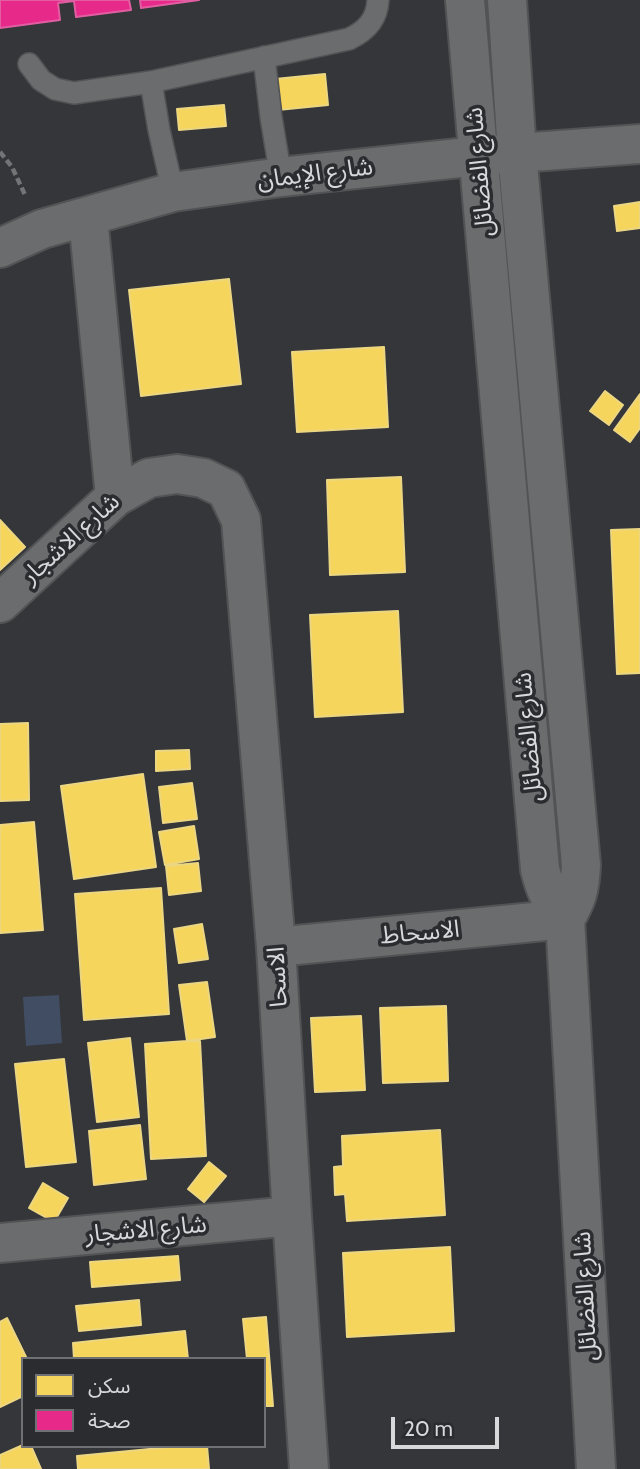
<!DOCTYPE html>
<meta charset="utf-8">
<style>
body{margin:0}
#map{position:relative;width:640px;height:1469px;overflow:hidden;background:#343639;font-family:Cabin,"Noto Sans Arabic",sans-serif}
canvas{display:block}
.legend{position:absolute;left:21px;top:1357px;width:245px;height:91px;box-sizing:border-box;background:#2a2c30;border:2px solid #6f7174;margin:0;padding:9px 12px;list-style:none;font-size:21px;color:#d6d8da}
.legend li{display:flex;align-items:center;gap:14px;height:35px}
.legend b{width:35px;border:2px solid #6f7174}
.scale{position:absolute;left:391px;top:1417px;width:108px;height:32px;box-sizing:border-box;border:4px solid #d6d8da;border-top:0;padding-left:9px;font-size:21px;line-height:24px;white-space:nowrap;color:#d6d8da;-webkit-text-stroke:5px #2a2c30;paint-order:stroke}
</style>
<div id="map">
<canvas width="640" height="1469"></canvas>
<ul class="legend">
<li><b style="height:19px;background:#f6d55c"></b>سكن</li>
<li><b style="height:19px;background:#e7298a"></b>صحة</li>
</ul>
<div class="scale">20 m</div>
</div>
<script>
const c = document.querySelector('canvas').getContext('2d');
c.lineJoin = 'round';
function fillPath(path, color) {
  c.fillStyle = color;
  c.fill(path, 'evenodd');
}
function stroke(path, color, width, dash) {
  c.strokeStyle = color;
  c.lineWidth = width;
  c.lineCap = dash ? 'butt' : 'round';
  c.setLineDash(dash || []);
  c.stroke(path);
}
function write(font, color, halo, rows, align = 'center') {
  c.font = font + ' Cabin,"Noto Sans Arabic",sans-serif';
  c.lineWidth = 7;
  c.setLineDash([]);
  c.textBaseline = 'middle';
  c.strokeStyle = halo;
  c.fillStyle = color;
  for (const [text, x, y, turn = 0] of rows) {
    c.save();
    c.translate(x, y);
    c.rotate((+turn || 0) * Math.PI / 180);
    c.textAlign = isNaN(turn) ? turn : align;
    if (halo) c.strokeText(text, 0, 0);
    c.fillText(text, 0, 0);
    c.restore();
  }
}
fillPath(new Path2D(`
 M59,995L62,1043L26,1046L23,997Z`), '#414d63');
const homes = new Path2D(`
 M325,74L328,105L278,110L275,79Z
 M224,105L226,126L179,130L177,109Z
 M640,202V228L617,231L614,206Z
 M229,279L241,384L141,396L129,290Z
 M384,347L388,427L297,432L292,352Z
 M605,391L623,405L609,425L590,411Z
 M640,394V428L630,442L614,430Z
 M401,477L405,572L330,575L327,480Z
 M0,520L25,547L0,570Z
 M640,529V673L617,674L611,530Z
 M398,611L403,712L315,717L310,615Z
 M28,723L29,800L0,801V724Z
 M189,750L190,769L156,771V751Z
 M143,774L156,867L74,879L61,786Z
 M192,783L197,819L163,823L159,787Z
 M34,822L43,930L0,933V825Z
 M194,826L199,859L165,865L159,832Z
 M198,863L201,891L169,895L166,866Z
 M161,888L169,1014L84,1020L75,894Z
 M202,924L208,959L179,963L174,929Z
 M207,982L215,1037L187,1041L179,985Z
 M446,1006L448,1081L383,1083L380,1008Z
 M361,1016L365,1090L315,1092L311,1018Z
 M130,1038L139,1117L97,1122L88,1043Z
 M187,1041H200L206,1156L151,1159L145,1044Z
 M64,1059L76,1162L26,1167L15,1064Z
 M140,1125L146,1179L94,1185L89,1131Z
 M440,1130L445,1215L347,1221L345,1194L335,1195L334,1167L343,1166L342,1136Z
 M209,1162L226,1176L204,1202L188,1189Z
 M43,1183L68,1198L54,1222L29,1208Z
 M450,1247L454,1331L347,1337L343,1253Z
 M178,1256L180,1280L92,1287L90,1262Z
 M139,1300L141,1325L79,1331L76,1306Z
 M266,1317L273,1406H264V1359H247L243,1319Z
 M7,1318L27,1359H23V1396L0,1407V1322Z
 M185,1331L188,1359H74L73,1343Z
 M23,1445V1446H31L41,1469H0V1455Z
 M181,1446H207L209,1469H78L77,1456Z`);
fillPath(homes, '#f6d55c');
stroke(homes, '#ecd682', 2);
const health = new Path2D(`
 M0,0H129L131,10L76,17L74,1L58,3L60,20L0,28Z
 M140,0H199L141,8Z`);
fillPath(health, '#e7298a');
stroke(health, '#e25ea2', 2);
const service = new Path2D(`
 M264,57L271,117L281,177
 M29,64L41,80L55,89L74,93L151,82L349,39C366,31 377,20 378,0
 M151,82L159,130L173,192`);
const minor = new Path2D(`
 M88,217L115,497
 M0,248L42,229L173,192L281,177L478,156L640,144
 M0,603L115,497L149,478L177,474L203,478L226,489L241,520L276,947L292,1216L309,1469
 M276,947L565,919
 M0,1243L292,1216`);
const tertiary = new Path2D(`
 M465,0L540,869C545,890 551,902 565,919L596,1469
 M507,0L517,153L581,865C580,888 577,900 565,919`);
stroke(service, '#515355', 24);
stroke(minor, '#515355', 42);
stroke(tertiary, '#515355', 42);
stroke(new Path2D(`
 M0,152L12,167L26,197`), '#737476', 4.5, [7, 3.5]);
stroke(service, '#6a6c6d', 21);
stroke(minor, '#6a6c6d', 38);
stroke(tertiary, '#6a6c6d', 38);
write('24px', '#d6d8da', '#2a2c30', [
 ["شارع الفضائل",480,172,-95],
 ["شارع الإيمان",315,174,-7],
 ["شارع الاشجار",71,539,-42],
 ["شارع الفضائل",529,737,-95],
 ["الاسحاط",420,933,-5],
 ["الاسحا",278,977,-93],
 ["شارع الاشجار",146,1230,-5],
 ["شارع الفضائل",586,1296,-93]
]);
</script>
